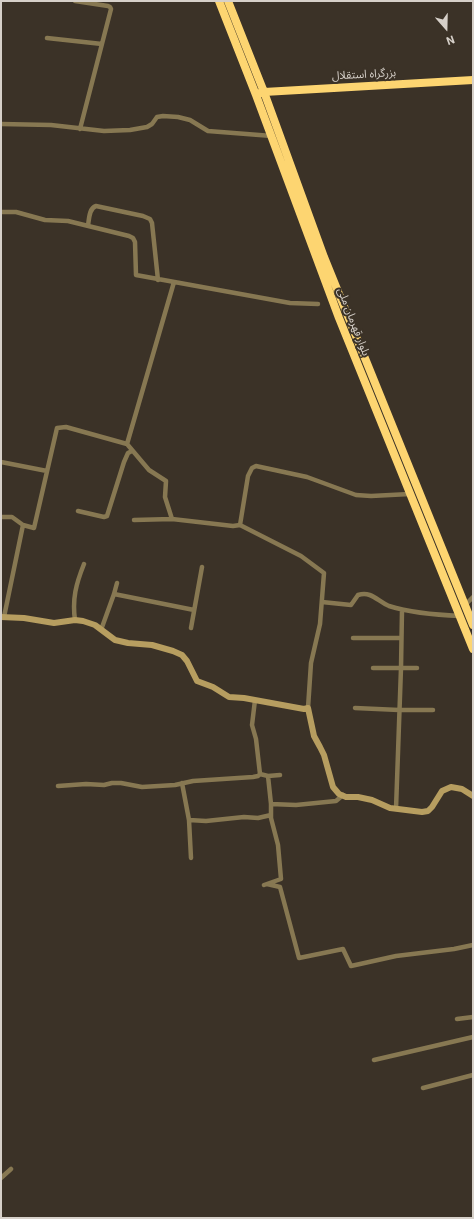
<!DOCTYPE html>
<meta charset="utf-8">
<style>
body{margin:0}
#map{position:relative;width:474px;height:1219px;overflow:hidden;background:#3b3227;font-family:Roboto,sans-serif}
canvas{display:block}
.frame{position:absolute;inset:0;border:2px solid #d6d0c9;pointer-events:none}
.north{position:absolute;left:426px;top:8px;width:40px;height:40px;-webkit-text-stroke:3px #3b3227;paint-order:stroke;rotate:160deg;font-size:11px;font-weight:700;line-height:16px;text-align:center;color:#d6d0c9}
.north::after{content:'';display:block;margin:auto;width:14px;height:18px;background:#d6d0c9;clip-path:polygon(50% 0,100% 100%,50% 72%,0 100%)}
</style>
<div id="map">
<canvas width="474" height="1219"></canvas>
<div class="frame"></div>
<div class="north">N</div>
</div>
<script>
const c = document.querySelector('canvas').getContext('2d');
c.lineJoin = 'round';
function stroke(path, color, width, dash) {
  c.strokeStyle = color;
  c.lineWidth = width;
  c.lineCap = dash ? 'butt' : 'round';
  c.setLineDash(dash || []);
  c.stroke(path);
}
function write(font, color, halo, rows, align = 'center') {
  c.font = font + ' Roboto,"Noto Sans Arabic",sans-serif';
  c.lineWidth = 4;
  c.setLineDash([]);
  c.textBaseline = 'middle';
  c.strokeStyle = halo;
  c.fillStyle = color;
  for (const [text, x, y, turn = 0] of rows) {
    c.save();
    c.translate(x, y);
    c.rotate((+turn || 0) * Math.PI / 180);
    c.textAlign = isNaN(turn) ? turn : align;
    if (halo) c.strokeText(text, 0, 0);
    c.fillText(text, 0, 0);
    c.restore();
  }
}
stroke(new Path2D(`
 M75,1L108,6L110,7L111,9L80,129
 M47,38L102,44
 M1,124L51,125L104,131L130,130L147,127L152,124L157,117L163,116L178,117L190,120L208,131L272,136
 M1,212H16L45,220L68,221L129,236L133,238L135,242L136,275L290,303L318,304
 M88,226C89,219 89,208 96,206L143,216L150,219L152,223L158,280
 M127,444L174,282
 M1,462L47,471
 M78,511L104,517L107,516L124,462L128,453L132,451
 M1,517H12L23,525L34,528L57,428L66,427L127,444L149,470L166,481L165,497L172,519
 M134,520L172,519L233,526L240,525L301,556L324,573L320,624L311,663L308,708
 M240,525L248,476L252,468L256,466L307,477L356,495L371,496L410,494
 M114,594L194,610
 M322,602L351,605L358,595C372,591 377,601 389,606C412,613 436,615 460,616
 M465,605L473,597
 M4,617L23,525
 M75,620C72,599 76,584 84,564
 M191,628L202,567
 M101,630L114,594L117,583
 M353,638H401
 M373,668H417
 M255,700L252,725L256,739L260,774L268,776L271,804
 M355,708L399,710H433
 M268,776L280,775
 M182,783L189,820L191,858
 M58,786L86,784L104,785L112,783H121L142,787L175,785L193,781L253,777L258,776L260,774
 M396,809L401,668L402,610
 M189,820L206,821L244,817L258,818L271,815
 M267,884L280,887L299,958L343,949L351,966L396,956L454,949L473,945
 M264,885L281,879L278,845L271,818V804L296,805L336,801L343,795
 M457,1019L473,1017
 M374,1060L473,1037
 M423,1088L473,1075
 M1,1178L11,1169`), '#877852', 4.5);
stroke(new Path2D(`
 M1,617L24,618L54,623L75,620L83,621L95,625L115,640L128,643L152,645L173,651L182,655L187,661L197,681L213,687L229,697L244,698L304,709L308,708L314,736L320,747L324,755L333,787L339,794L346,797H358L372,800L390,808L422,812L428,811L432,807L442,791L451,787L462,789L473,796`), '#b79e60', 6);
stroke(new Path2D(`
 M219,1L256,95L339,318L473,649
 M228,1L264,92L324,257L473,625
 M260,93L264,92L473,80`), '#fdd571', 8);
write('11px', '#d6d0c9', '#3b3227', [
 ["بزرگراه استقلال",364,75,-3],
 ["بلوار قهرمان ملی",353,322,69]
]);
</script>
